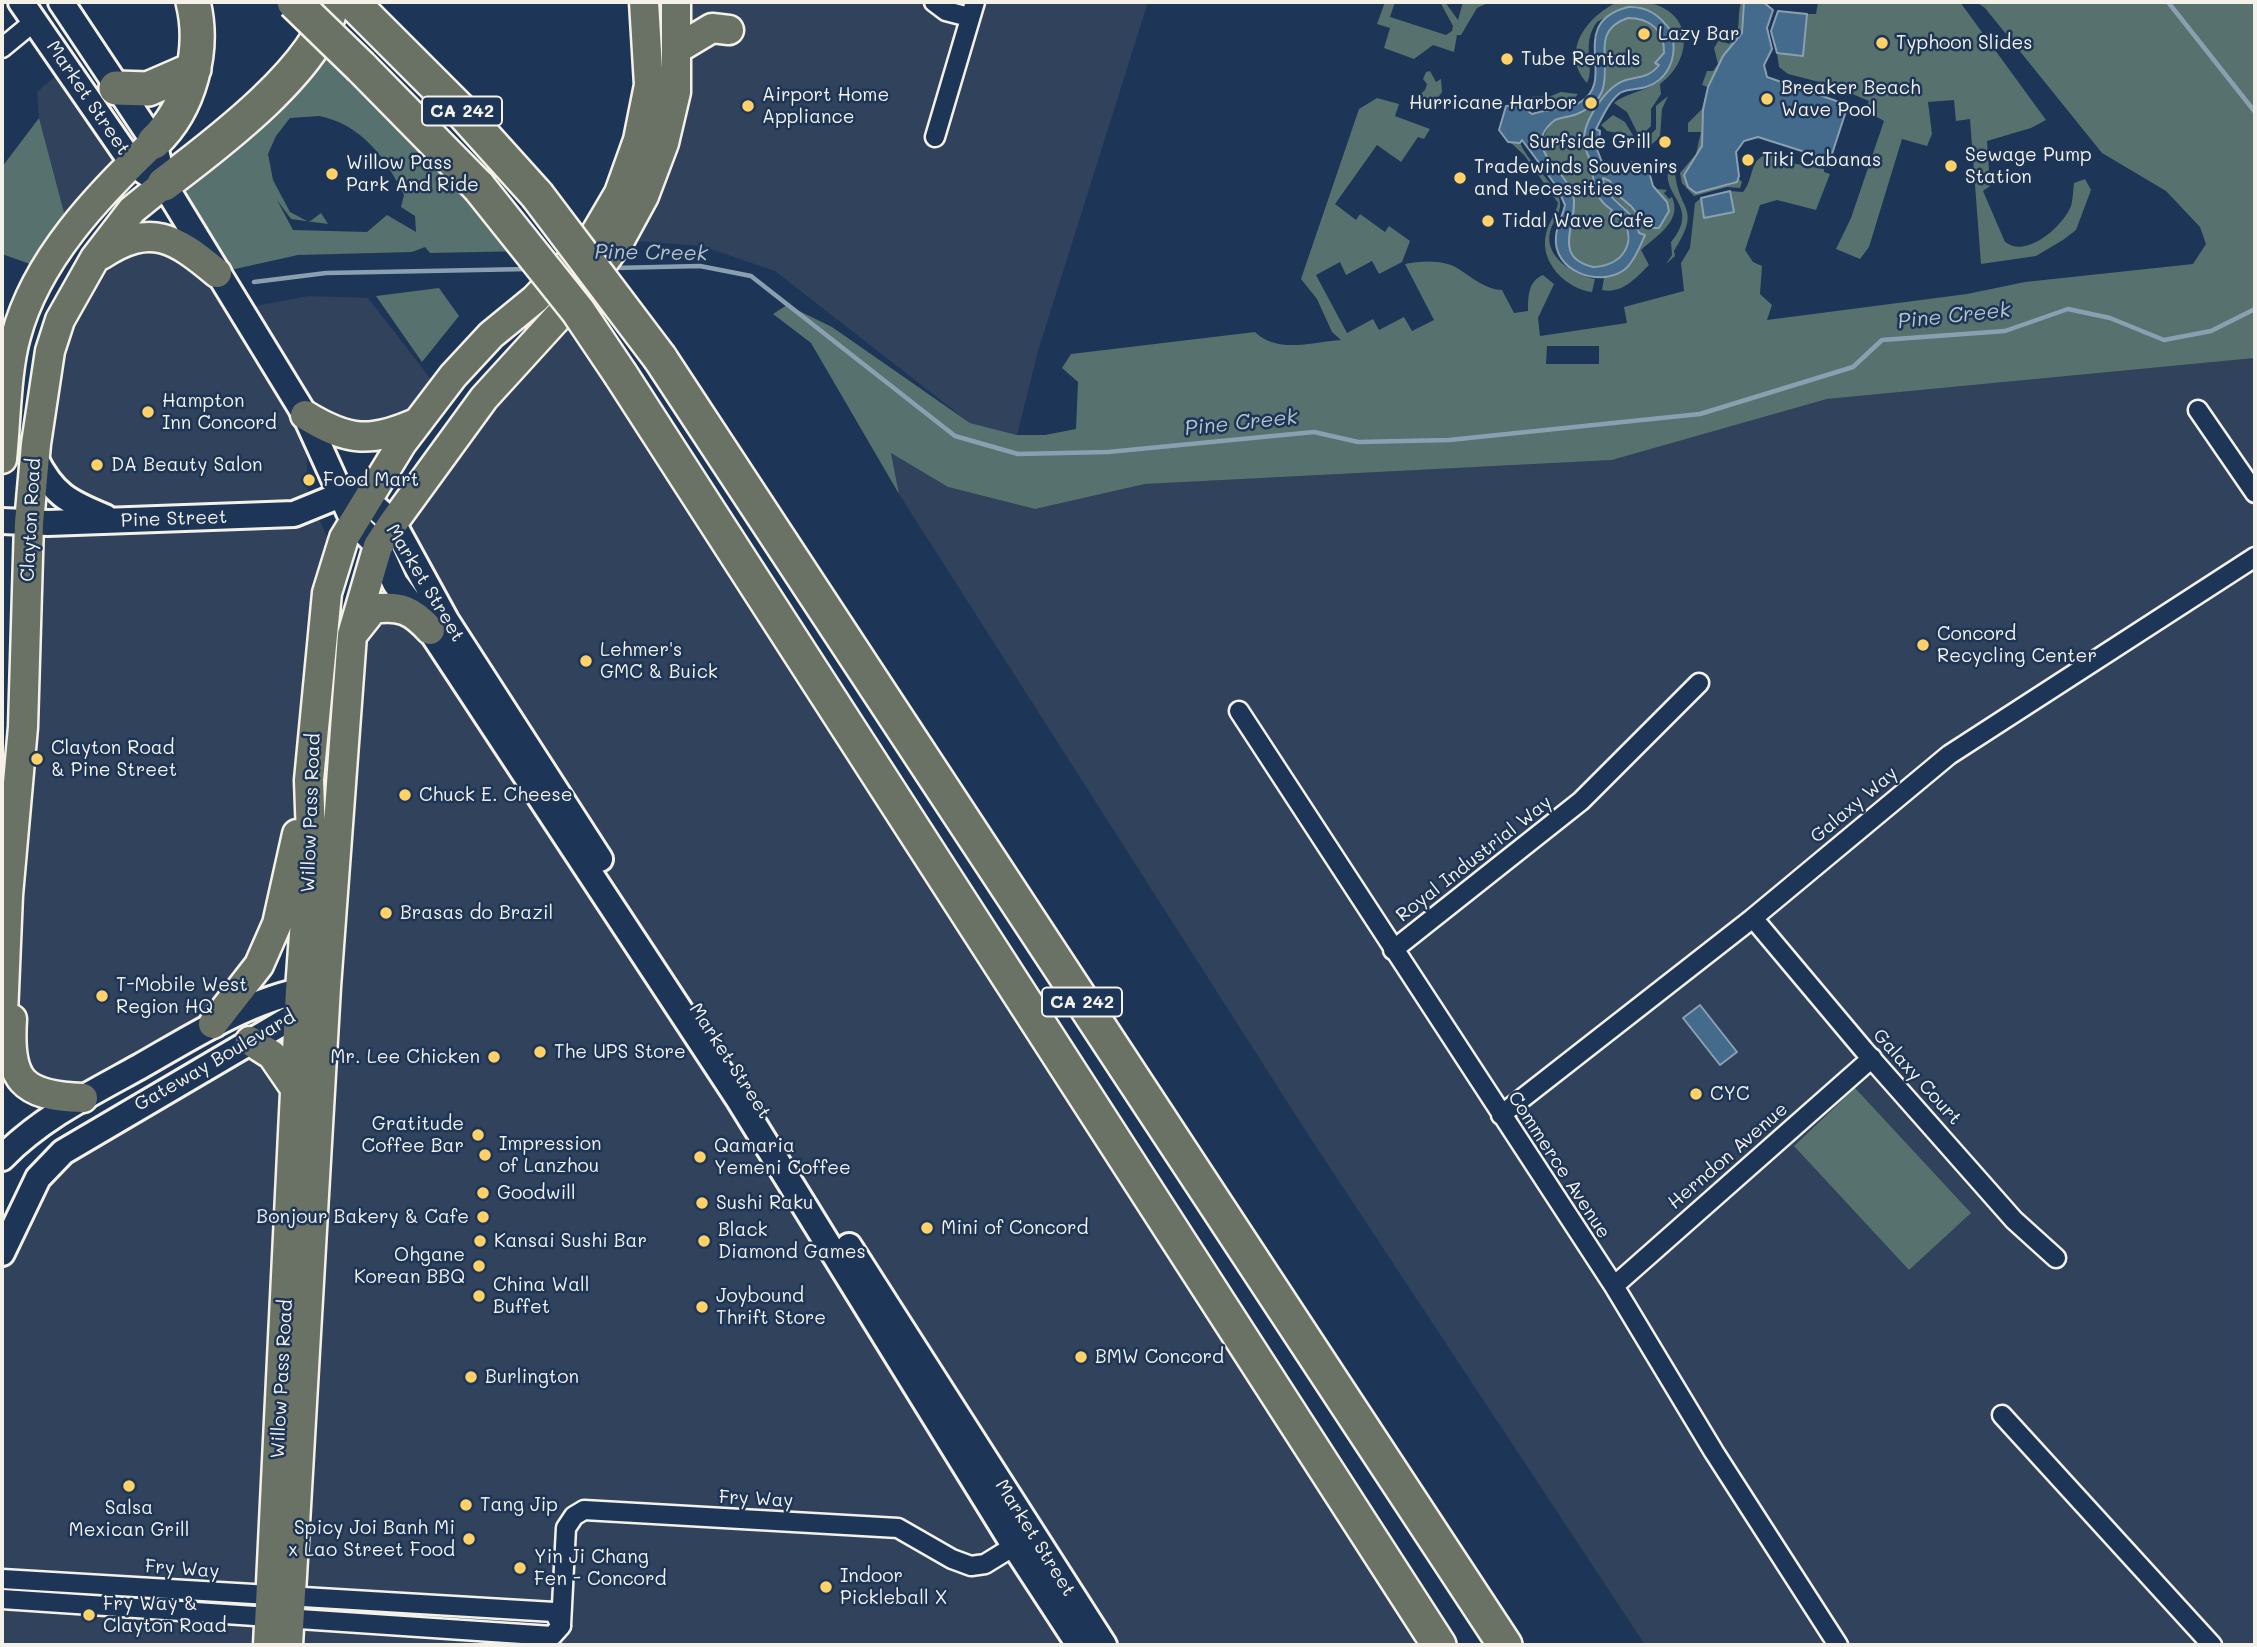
<!DOCTYPE html>
<style>
body{margin:0}
#map{position:relative;width:2257px;height:1647px;overflow:hidden;background:#1d3557;font-family:Mali,sans-serif}
canvas{display:block}
.frame{position:absolute;inset:0;border:4px solid #f4f1e8;pointer-events:none}
</style>
<div id="map">
<canvas width="2257" height="1647"></canvas>
<div class="frame"></div>
</div>
<script>
const c = document.querySelector('canvas').getContext('2d');
c.lineJoin = 'round';
function fillPath(path, color) {
  c.fillStyle = color;
  c.fill(path, 'evenodd');
}
function stroke(path, color, width, dash) {
  c.strokeStyle = color;
  c.lineWidth = width;
  c.lineCap = dash ? 'butt' : 'round';
  c.setLineDash(dash || []);
  c.stroke(path);
}
function write(font, color, halo, rows, align = 'center') {
  c.font = font + ' Mali,sans-serif';
  c.lineWidth = 5;
  c.setLineDash([]);
  c.textBaseline = 'middle';
  c.strokeStyle = halo;
  c.fillStyle = color;
  for (const [text, x, y, turn = 0] of rows) {
    c.save();
    c.translate(x, y);
    c.rotate((+turn || 0) * Math.PI / 180);
    c.textAlign = isNaN(turn) ? turn : align;
    if (halo) c.strokeText(text, 0, 0);
    c.fillText(text, 0, 0);
    c.restore();
  }
}
fillPath(new Path2D(`
 M676,2H1148L1038,351L1017,435L970,423L775,271L702,246L620,240L646,190Z
 M67,66L132,163L70,235L39,118L37,92Z
 M126,232L175,251L240,309L308,296L368,298L441,392L420,421L362,432L305,416L308,493L337,560L309,780L277,924L213,1024L83,1098L32,1089L13,1001L50,352Z
 M570,302L1439,1645H1104L446,620L393,523Z
 M2255,358V1645H1645L1309,1136L899,494L891,452L948,487L1035,509L1145,484L1612,460L1827,399Z
 M373,609L412,611L1079,1645H288L346,683Z
 M250,1041L296,1090L271,1596L2,1579V1253L38,1178Z
 M2,1599L270,1615L268,1645H2Z`), '#30425c');
fillPath(new Path2D(`
 M1385,2H1395L1390,17L1446,35L1452,31L1453,26L1440,2H1445L1458,20L1463,2H1490L1477,8L1461,35H1457L1454,52L1433,45L1414,59L1384,48L1390,28L1377,24Z
 M1618,2C1631,2 1644,1 1657,5C1696,20 1689,63 1660,84L1661,94L1651,109V126L1645,132H1637L1627,112L1614,103C1630,90 1653,92 1665,74C1697,25 1629,0 1597,22C1580,45 1596,66 1587,83C1559,52 1588,15 1618,2Z
 M1741,2H1744L1742,33L1723,57L1708,87L1703,110L1702,146L1686,172L1688,187L1696,193L1733,184L1739,179L1742,182L1740,188L1727,187L1694,196L1682,183L1680,173L1696,154L1701,132H1688V123L1702,109L1708,87L1702,85L1707,71H1713L1718,64L1714,48L1719,40L1729,44C1743,31 1736,20 1741,2Z
 M1818,2H1960L2046,120L2031,128L1987,141L1990,186L1983,191L2005,242C2027,259 2063,226 2071,206C2073,199 2073,191 2074,183L2085,179L2091,190L2076,230L2063,240L2036,256L1981,264L1970,119L1956,121L1954,100L1928,102L1932,134L1927,146L1902,139L1869,247L1860,259L1836,249L1851,218L1884,121L1866,111L1869,101L1831,85L1788,74L1779,67L1777,53L1803,56L1807,14H1816Z
 M1976,2H2255V358L1827,399L1612,460L1145,484L1035,509L948,487L891,453L899,494L811,343L773,314L787,305L832,327L970,423L1017,435H1045L1076,429L1078,382L1062,368L1071,354L1255,332C1277,354 1312,342 1341,340L1332,332L1317,299L1301,279L1359,109L1377,98L1399,104L1395,116L1430,129L1424,139L1418,137L1401,162L1377,145L1335,204L1356,220L1360,214L1385,232L1389,226L1410,241L1402,262L1379,274L1372,261L1346,275L1340,262L1316,275L1347,333L1373,319L1379,330L1404,317L1412,331L1434,320L1405,264C1419,261 1437,260 1451,265C1469,273 1481,289 1502,290L1514,313L1528,311C1528,297 1528,281 1543,275L1554,284L1538,318L1540,336L1627,323L1624,307L1684,291L1681,263L1690,248L1695,203L1701,198L1704,218L1733,212L1730,191L1743,192C1756,176 1747,158 1772,153L1786,162L1824,169V172L1830,174L1816,210L1777,200L1760,205L1745,250L1753,262L1762,266L1760,294L1772,305L1767,320L1967,294L2025,282L2193,264L2206,244L2200,227L2166,191L2102,153L1985,8ZM1547,346H1599V364H1546Z
 M1631,18C1651,20 1665,31 1664,53L1656,63L1660,65C1650,78 1641,75 1627,80C1606,86 1586,117 1584,138C1583,148 1589,155 1591,164C1596,184 1593,197 1612,210L1610,213L1621,217C1637,244 1622,266 1593,268C1548,255 1581,222 1573,193C1565,165 1526,157 1552,122C1558,118 1566,118 1572,115C1581,109 1596,98 1601,89C1617,67 1583,24 1631,18Z
 M321,28L531,251L430,253L425,247L412,252L298,255L217,273L164,184ZM319,116C361,124 386,158 404,195L401,207L415,216L416,232L387,215L367,232L293,230L277,200L291,219L328,224L321,213L309,222L290,212L273,180L268,154L276,136L290,118Z
 M1430,71L1436,82L1441,79L1442,92L1435,102L1429,99L1420,105L1417,97L1425,90L1427,84L1423,79L1426,72Z
 M1561,92L1578,94L1572,101L1532,107L1530,112L1519,105L1526,97L1551,96Z
 M1668,96L1662,109L1660,137L1652,144H1635L1623,134L1607,131L1601,125L1613,115L1625,122L1634,137L1649,136L1656,129V106Z
 M39,118L70,235L44,269L2,254V167Z
 M1511,143H1520C1529,163 1548,176 1558,196C1565,209 1553,220 1550,232C1544,257 1574,275 1595,279L1592,292C1566,289 1539,262 1546,234C1548,223 1556,214 1558,203L1524,155Z
 M1668,172H1675C1678,212 1703,206 1674,251L1675,256L1666,264L1672,255L1671,242C1700,208 1664,197 1668,172Z
 M1603,178L1610,181C1617,198 1634,204 1641,221L1658,189L1667,190L1664,193L1669,199L1672,197C1683,221 1656,236 1641,250L1649,265C1635,279 1622,294 1602,290L1604,278L1630,265L1640,241L1645,235L1639,234L1625,208L1607,191Z
 M439,288L459,316L422,362L376,296Z
 M1855,1088L1971,1213L1909,1270L1794,1146Z`), '#56716e');
const water = new Path2D(`
 M1744,2H1763L1773,10L1767,28L1772,49L1764,65L1767,77L1848,105L1830,160L1758,137L1744,141L1736,152L1739,176L1737,182L1696,193L1688,187L1684,175L1702,146L1703,110L1708,87L1723,56L1742,33Z
 M1628,7C1648,6 1660,16 1671,31H1678L1680,36L1673,39C1676,59 1668,80 1646,87C1637,90 1629,88 1620,93C1609,101 1602,118 1596,129L1600,131L1599,145L1596,147L1606,172L1631,162L1649,172L1653,186L1667,202L1669,211L1659,228H1648L1631,206L1614,192L1610,181L1603,178C1605,203 1633,205 1639,233L1645,235C1641,244 1634,263 1624,270C1599,288 1552,271 1556,236C1557,225 1563,215 1565,205L1557,187L1522,140L1520,143L1508,142L1499,130L1506,106L1519,105L1532,114C1546,109 1565,110 1579,103C1620,80 1564,24 1628,7ZM1628,18C1649,18 1665,30 1664,53L1655,63L1659,65C1649,78 1640,76 1626,80C1606,86 1583,121 1584,142C1585,151 1591,159 1592,168C1594,187 1595,199 1612,210L1610,214L1621,217C1639,244 1621,266 1593,267C1549,256 1580,222 1573,194C1566,169 1519,148 1555,120C1562,117 1570,117 1577,114C1635,89 1576,35 1628,18Z
 M1778,11L1807,14L1803,56L1777,53L1771,31Z
 M1730,191L1734,212L1704,218L1701,198Z
 M1700,1005L1737,1052L1720,1065L1683,1018Z`);
fillPath(water, '#446a8c');
stroke(water, '#8aa0b1', 2);
stroke(new Path2D(`
 M2168,2L2255,112
 M614,268L700,266L751,276L955,436L1018,454L1108,452L1314,432L1358,442L1449,440L1700,414L1853,367L1882,340L2005,331L2068,309L2110,318L2164,340L2211,331L2255,309
 M254,282L326,273L528,269`), '#8aa0b1', 4.5);
const street = new Path2D(`
 M934,2L946,11L969,17
 M2,48L36,20
 M935,137L975,2
 M2198,410L2255,493
 M1239,711L1614,1286L1714,1452L1838,1645
 M1753,918L1863,1049L2014,1220L2056,1258
 M1393,950L1581,801L1699,683
 M1501,1115L1753,918L1949,755L2255,557
 M1614,1286L1872,1058
 M2002,1415L2212,1645
 M2,1579L554,1612L561,1626L552,1636L2,1599
 M561,1625L566,1528L574,1516L584,1510L898,1528L952,1559L971,1566L985,1564L1024,1540`);
const secondary = new Path2D(`
 M21,2L132,163L148,174
 M61,2L154,142L164,184L305,415L353,521L378,546L395,583L430,630L739,1100L1015,1547L1079,1645
 M35,458C53,494 68,502 105,517
 M351,496L366,499L393,523L446,620L600,859
 M2,521L48,523L294,514L343,494
 M2,1158C41,1118 90,1094 139,1067C192,1037 257,994 319,988
 M849,1246L1104,1645
 M2,1253L38,1178L63,1152L301,1012L311,1002`);
const primary = new Path2D(`
 M677,49L712,28L729,30
 M101,255C151,222 175,238 217,273
 M305,415C349,442 371,443 418,422
 M2,459C6,422 6,371 16,336C36,260 98,195 154,142
 M354,633L373,609C400,605 412,610 430,630
 M12,1019C8,1080 21,1096 83,1098
 M213,1024L259,965L277,924L297,834
 M2,1039L8,895L23,727L29,523L36,444L50,351L60,320L95,258L132,210L164,184
 M250,1041L272,1055L296,1090
 M268,1645L300,990L311,837L309,780L327,593L344,538L402,443L453,376L491,335L535,299L592,239L619,193L638,140L649,85L644,2
 M288,1645L326,987L352,635L378,546L393,523L484,398L587,285L620,240L644,196L664,143L676,92V2`);
const highway = new Path2D(`
 M352,2L464,114L537,195
 M361,67L479,187
 M116,88L148,89L194,69
 M154,142C190,108 205,50 193,2
 M164,184C213,147 323,65 332,2
 M660,358L1505,1645
 M621,375L1439,1645`);
stroke(street, '#f4f1e8', 23);
stroke(secondary, '#f4f1e8', 30);
stroke(primary, '#f4f1e8', 33);
stroke(highway, '#f4f1e8', 38);
stroke(street, '#1d3557', 18);
stroke(secondary, '#1d3557', 24);
stroke(primary, '#6a7266', 28);
stroke(highway, '#6a7266', 33);
const highwayBridge = new Path2D(`
 M294,2L361,67
 M479,187L578,311L621,375
 M537,195L660,358`);
stroke(highwayBridge, '#f4f1e8', 38, []);
stroke(highwayBridge, '#6a7266', 33);
for (const [x, y, r, color] of [
 [1644,34,7,"#ffd166"],
 [1882,43,7,"#ffd166"],
 [1507,59,7,"#ffd166"],
 [1767,99,7,"#ffd166"],
 [1591,103,7,"#ffd166"],
 [748,106,7,"#ffd166"],
 [1665,142,7,"#ffd166"],
 [1748,160,7,"#ffd166"],
 [1951,166,7,"#ffd166"],
 [332,174,7,"#ffd166"],
 [1460,178,7,"#ffd166"],
 [1488,221,7,"#ffd166"],
 [148,412,7,"#ffd166"],
 [97,465,7,"#ffd166"],
 [309,480,7,"#ffd166"],
 [1923,645,7,"#ffd166"],
 [586,661,7,"#ffd166"],
 [37,759,7,"#ffd166"],
 [405,795,7,"#ffd166"],
 [386,913,7,"#ffd166"],
 [102,996,7,"#ffd166"],
 [540,1052,7,"#ffd166"],
 [494,1057,7,"#ffd166"],
 [1696,1094,7,"#ffd166"],
 [478,1135,7,"#ffd166"],
 [485,1155,7,"#ffd166"],
 [700,1157,7,"#ffd166"],
 [483,1193,7,"#ffd166"],
 [702,1203,7,"#ffd166"],
 [483,1217,7,"#ffd166"],
 [927,1228,7,"#ffd166"],
 [480,1241,7,"#ffd166"],
 [704,1241,7,"#ffd166"],
 [479,1266,7,"#ffd166"],
 [479,1296,7,"#ffd166"],
 [702,1307,7,"#ffd166"],
 [1081,1357,7,"#ffd166"],
 [471,1377,7,"#ffd166"],
 [129,1486,7,"#ffd166"],
 [466,1505,7,"#ffd166"],
 [469,1539,7,"#ffd166"],
 [520,1568,7,"#ffd166"],
 [826,1587,7,"#ffd166"],
 [89,1615,7,"#ffd166"]
]) {
  const dot = new Path2D();
  dot.arc(x, y, r, 0, 2 * Math.PI);
  c.fillStyle = color;
  c.fill(dot);
  stroke(dot, '#1d3557', 2.5);
}
for (const [x, y, w] of [
 [462,111,80],
 [1082,1002,80]
]) {
  const box = new Path2D();
  box.roundRect(x - w / 2, y - 14.5, w, 29, 5);
  c.fillStyle = '#1d3557';
  c.fill(box);
  stroke(box, '#f4f1e8', 2);
}
write('bold 18px', '#f4f1e8', null, [
 ["CA 242",462,111],
 ["CA 242",1082,1002]
]);
write('19px', '#f4f1e8', '#1d3557', [
 ["Lazy Bar",1658,34],
 ["Typhoon Slides",1896,43],
 ["Tube Rentals",1521,59],
 ["Breaker Beach",1781,88],
 ["Wave Pool",1781,110],
 ["Airport Home",762,95],
 ["Appliance",762,117],
 ["Hurricane Harbor",1577,103,"right"],
 ["Surfside Grill",1651,142,"right"],
 ["Sewage Pump",1965,155],
 ["Station",1965,177],
 ["Tiki Cabanas",1762,160],
 ["Willow Pass",346,163],
 ["Park And Ride",346,185],
 ["Tradewinds Souvenirs",1474,167],
 ["and Necessities",1474,189],
 ["Tidal Wave Cafe",1502,221],
 ["Hampton",162,401],
 ["Inn Concord",162,423],
 ["DA Beauty Salon",111,465],
 ["Food Mart",323,480],
 ["Concord",1937,634],
 ["Recycling Center",1937,656],
 ["Lehmer's",600,650],
 ["GMC & Buick",600,672],
 ["Clayton Road",51,748],
 ["& Pine Street",51,770],
 ["Chuck E. Cheese",419,795],
 ["Brasas do Brazil",400,913],
 ["T-Mobile West",116,985],
 ["Region HQ",116,1007],
 ["The UPS Store",554,1052],
 ["Mr. Lee Chicken",480,1057,"right"],
 ["CYC",1710,1094],
 ["Gratitude",464,1124,"right"],
 ["Coffee Bar",464,1146,"right"],
 ["Impression",499,1144],
 ["of Lanzhou",499,1166],
 ["Qamaria",714,1146],
 ["Yemeni Coffee",714,1168],
 ["Goodwill",497,1193],
 ["Sushi Raku",716,1203],
 ["Bonjour Bakery & Cafe",469,1217,"right"],
 ["Mini of Concord",941,1228],
 ["Black",718,1230],
 ["Diamond Games",718,1252],
 ["Kansai Sushi Bar",494,1241],
 ["Ohgane",465,1255,"right"],
 ["Korean BBQ",465,1277,"right"],
 ["China Wall",493,1285],
 ["Buffet",493,1307],
 ["Joybound",716,1296],
 ["Thrift Store",716,1318],
 ["BMW Concord",1095,1357],
 ["Burlington",485,1377],
 ["Tang Jip",480,1505],
 ["Salsa",129,1508,"center"],
 ["Mexican Grill",129,1530,"center"],
 ["Spicy Joi Banh Mi",455,1528,"right"],
 ["x Lao Street Food",455,1550,"right"],
 ["Yin Ji Chang",534,1557],
 ["Fen - Concord",534,1579],
 ["Indoor",840,1576],
 ["Pickleball X",840,1598],
 ["Fry Way &",103,1604],
 ["Clayton Road",103,1626]
], 'left');
write('19px', '#f4f1e8', '#1d3557', [
 ["Market Street",88,98,56],
 ["Pine Street",174,519,-2],
 ["Clayton Road",31,520,-87],
 ["Market Street",425,583,59],
 ["Galaxy Way",1854,805,-40],
 ["Willow Pass Road",311,813,-88],
 ["Royal Industrial Way",1474,859,-38],
 ["Gateway Boulevard",215,1061,-30],
 ["Market Street",730,1061,57],
 ["Galaxy Court",1917,1077,48],
 ["Herndon Avenue",1728,1156,-41],
 ["Commerce Avenue",1559,1165,57],
 ["Willow Pass Road",282,1379,-87],
 ["Fry Way",756,1499,3],
 ["Market Street",1035,1538,58],
 ["Fry Way",182,1569,4]
]);
write('italic 21px', '#b6c2c8', '#1d3557', [
 ["Pine Creek",651,253,1],
 ["Pine Creek",1954,316,-6],
 ["Pine Creek",1241,423,-6]
]);
</script>
